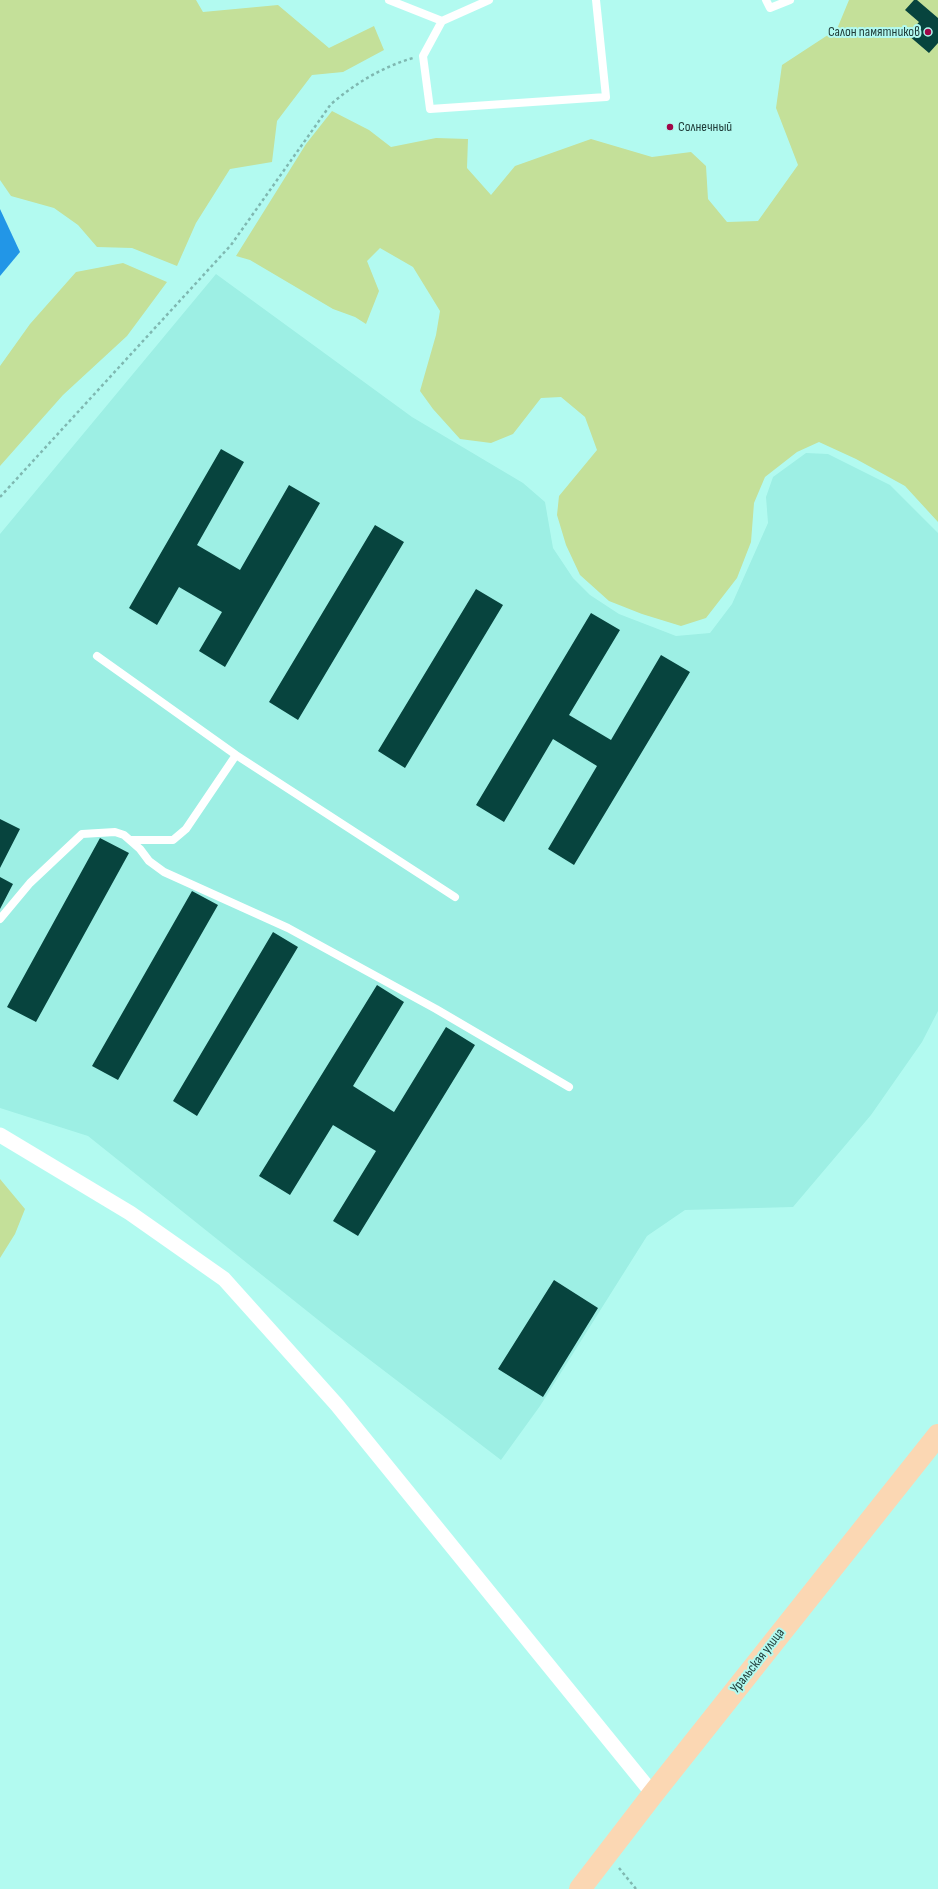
<!DOCTYPE html>
<meta charset="utf-8">
<style>
body{margin:0}
canvas{display:block;background:#b2faf0}
</style>
<canvas width="938" height="1889"></canvas>
<script>
const c = document.querySelector('canvas').getContext('2d');
c.lineJoin = 'round';
function fillPath(path, color) {
  c.fillStyle = color;
  c.fill(path, 'evenodd');
}
function stroke(path, color, width, dash) {
  c.strokeStyle = color;
  c.lineWidth = width;
  c.lineCap = dash ? 'butt' : 'round';
  c.setLineDash(dash || []);
  c.stroke(path);
}
function write(font, color, halo, rows, align = 'center') {
  c.font = font + ' "Sofia Sans Condensed",sans-serif';
  c.lineWidth = 4;
  c.setLineDash([]);
  c.textBaseline = 'middle';
  c.strokeStyle = halo;
  c.fillStyle = color;
  for (const [text, x, y, turn = 0] of rows) {
    c.save();
    c.translate(x, y);
    c.rotate((+turn || 0) * Math.PI / 180);
    c.textAlign = isNaN(turn) ? turn : align;
    if (halo) c.strokeText(text, 0, 0);
    c.fillText(text, 0, 0);
    c.restore();
  }
}
fillPath(new Path2D(`
 M216,274L412,417L523,483L545,502L553,548L573,578L590,595L619,614L676,636L710,633L732,604L768,523L766,497L773,477L806,453L828,454L890,485L938,533V1011L922,1042L871,1115L793,1207L685,1210L647,1236L540,1406L501,1460L332,1331L88,1136L0,1108V534Z`), '#9defe4');
fillPath(new Path2D(`
 M0,0H196L203,12L278,5L329,48L374,26L384,50L343,72L312,75L277,121L272,162L230,169L196,223L177,266L132,248L97,247L78,225L54,208L11,196L0,180Z
 M849,0H938V522L905,486L856,459L819,442L797,452L765,477L754,503L751,542L737,578L706,618L681,626L642,614L609,601L580,575L566,545L557,515L559,496L597,450L585,417L561,397L541,398L513,434L491,443L460,439L433,409L420,391L436,335L440,311L413,267L380,248L367,261L379,291L366,324L355,317L333,309L250,260L236,256L306,144L332,111L369,130L391,147L436,138L468,139L467,168L491,195L515,166L591,139L652,157L691,152L706,166L708,199L727,222L758,221L798,165L776,108L782,65L837,29Z
 M123,263L167,282L127,336L63,395L0,466V366L30,324L76,272Z
 M0,1179L25,1209L15,1234L0,1258Z`), '#c4e099');
fillPath(new Path2D(`
 M0,209L20,252L0,276Z`), '#2296e7');
fillPath(new Path2D(`
 M914,0H917L938,18V43L929,53L908,35L919,22L905,10Z
 M221,449L244,462L197,545L240,570L289,485L320,503L225,667L199,651L222,612L179,587L157,625L129,608Z
 M375,525L404,542L298,720L269,702Z
 M476,589L503,605L405,768L378,751Z
 M591,613L620,630L569,715L611,740L661,655L690,672L574,865L548,849L597,766L553,739L504,822L476,805Z
 M0,819L20,829L0,868Z
 M100,838L129,853L36,1022L7,1007Z
 M0,877L13,884L0,909Z
 M192,891L218,905L118,1080L92,1066Z
 M273,932L298,947L197,1116L173,1101Z
 M377,985L404,1002L353,1086L394,1112L446,1027L475,1045L358,1236L333,1221L376,1151L333,1125L290,1195L259,1176Z
 M554,1280L598,1308L543,1397L498,1369Z`), '#07443e');
stroke(new Path2D(`
 M0,497L231,245L331,104C356,83 382,67 413,58
 M619,1868L636,1889`), '#7fb8b1', 2.5, [3, 3]);
stroke(new Path2D(`
 M389,0L442,21L489,0
 M766,0L770,8L790,0
 M442,21L423,56L430,109L606,97L596,0
 M97,656L236,755L455,897
 M131,840H173L186,829L236,755
 M0,919L30,883L82,834L115,832L124,835L140,849L149,861L164,872L288,928L436,1009L569,1087`), '#fff', 8);
stroke(new Path2D(`
 M0,1135L130,1213L224,1279L337,1405L653,1794`), '#fff', 15);
stroke(new Path2D(`
 M580,1889L653,1794L938,1435`), '#fbd7b3', 22);
for (const [x, y, r, color] of [
 [928,32,4,"#a00648"],
 [670,127,4,"#a00648"]
]) {
  const dot = new Path2D();
  dot.arc(x, y, r, 0, 2 * Math.PI);
  c.fillStyle = color;
  c.fill(dot);
  stroke(dot, '#b2faf0', 1.5);
}
write('14px', '#1e3b38', '#b2faf0', [
 ["Салон памятников",920,32],
 ["Солнечный",678,127,"left"]
], 'right');
write('14px', '#1e3b38', '#b2faf0', [
 ["Уральская улица",758,1661,-52]
]);
</script>
